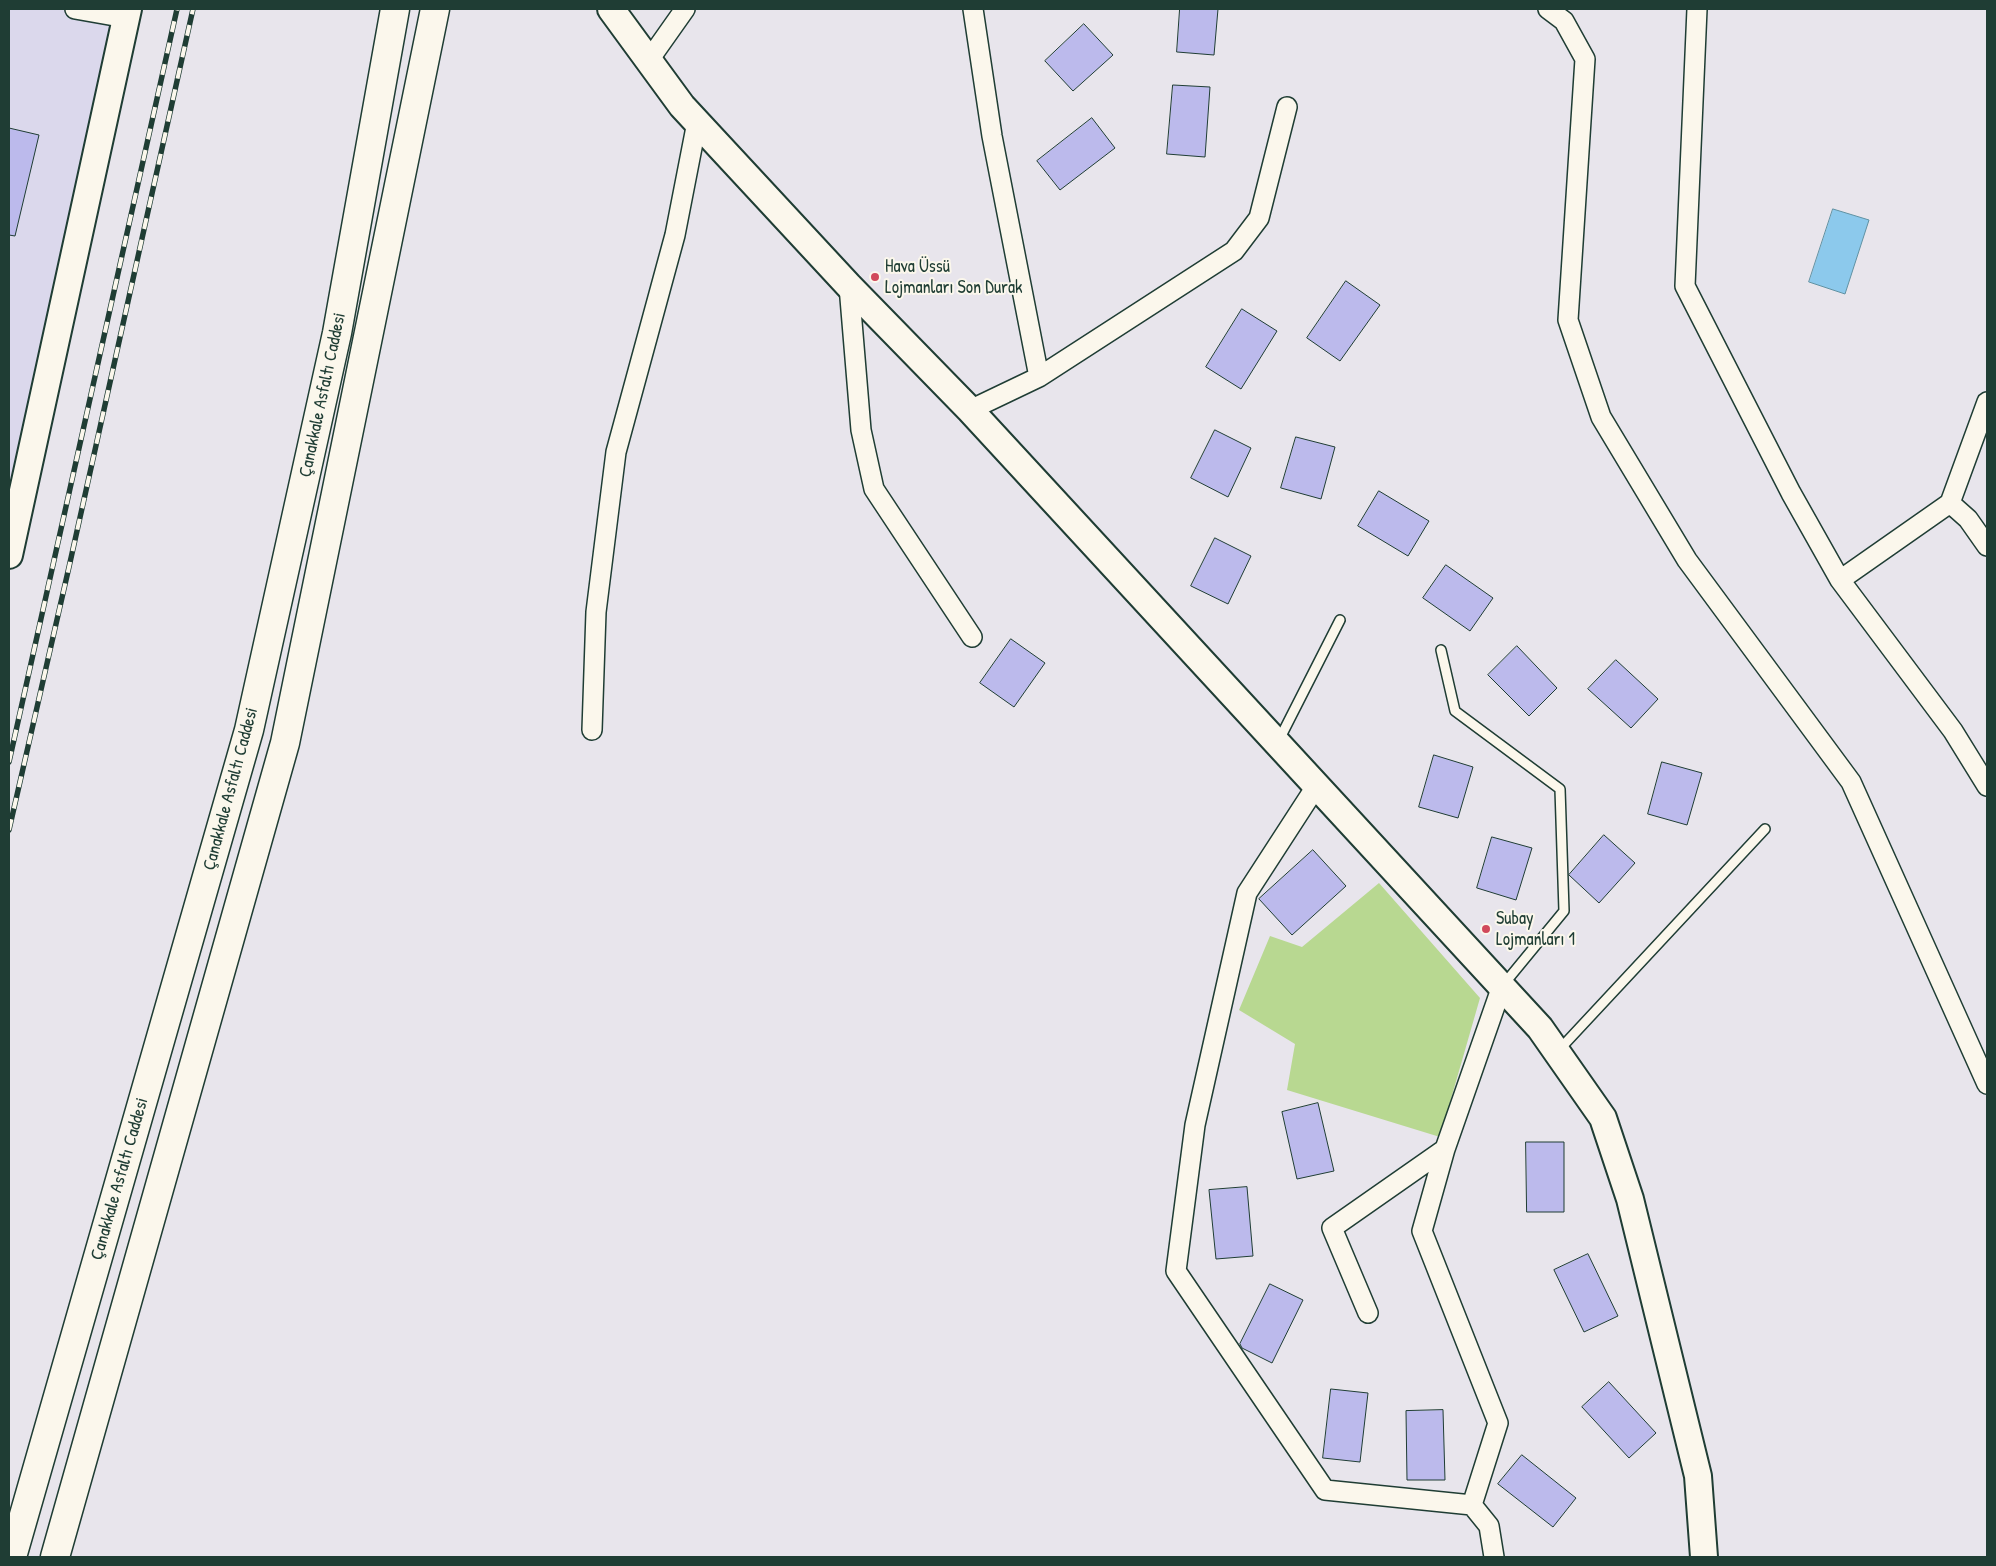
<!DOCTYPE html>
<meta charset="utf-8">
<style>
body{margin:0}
#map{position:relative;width:1996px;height:1566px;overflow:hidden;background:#e8e5ec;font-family:"Patrick Hand",sans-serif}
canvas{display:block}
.frame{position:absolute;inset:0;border:10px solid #1f3d34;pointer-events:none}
</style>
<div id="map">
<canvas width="1996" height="1566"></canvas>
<div class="frame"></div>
</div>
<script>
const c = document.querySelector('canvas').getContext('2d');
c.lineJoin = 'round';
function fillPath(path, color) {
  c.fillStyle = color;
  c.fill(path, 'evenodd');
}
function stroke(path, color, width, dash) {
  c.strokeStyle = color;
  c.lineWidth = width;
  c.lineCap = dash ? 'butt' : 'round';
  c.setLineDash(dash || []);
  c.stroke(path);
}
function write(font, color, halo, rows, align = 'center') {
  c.font = font + ' "Patrick Hand",sans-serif';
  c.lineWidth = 4;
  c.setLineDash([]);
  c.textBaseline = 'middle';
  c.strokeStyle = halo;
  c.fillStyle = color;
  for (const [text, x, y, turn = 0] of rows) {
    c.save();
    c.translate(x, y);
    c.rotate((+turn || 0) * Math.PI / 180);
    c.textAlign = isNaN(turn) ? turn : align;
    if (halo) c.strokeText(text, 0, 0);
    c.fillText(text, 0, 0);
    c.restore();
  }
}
fillPath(new Path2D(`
 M9,9H127L9,547Z`), '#dbd8ec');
fillPath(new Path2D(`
 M1379,883L1480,998L1440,1137L1287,1090L1295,1044L1239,1010L1270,936L1302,947Z`), '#b8d891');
const water = new Path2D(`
 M1833,209L1869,220L1845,294L1809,282Z`);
fillPath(water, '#8cc9ec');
stroke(water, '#6091a2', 1);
const building = new Path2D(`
 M1180,9H1218L1214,55L1177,52Z
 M1084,24L1113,55L1073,91L1045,61Z
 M1173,85L1210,87L1205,157L1167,154Z
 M1092,118L1115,148L1060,190L1037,161Z
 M9,128L39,135L15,236L9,235Z
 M1346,281L1380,305L1340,361L1307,338Z
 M1242,309L1277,331L1241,389L1206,367Z
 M1215,430L1251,448L1228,497L1191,478Z
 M1296,437L1335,447L1321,499L1281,488Z
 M1379,491L1429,521L1408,556L1358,526Z
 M1215,538L1251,556L1228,604L1191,586Z
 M1446,565L1493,598L1470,631L1423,598Z
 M1011,639L1045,663L1014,707L980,683Z
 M1517,646L1557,688L1529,716L1488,675Z
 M1616,660L1658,699L1631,728L1588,689Z
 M1434,755L1473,767L1458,818L1419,807Z
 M1662,762L1702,773L1687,825L1648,814Z
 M1604,835L1635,863L1599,903L1569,875Z
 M1492,837L1532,848L1516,900L1477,888Z
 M1313,850L1346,886L1292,935L1259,899Z
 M1318,1103L1334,1171L1297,1179L1282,1112Z
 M1526,1142H1564V1212H1527Z
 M1247,1187L1253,1256L1216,1259L1209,1190Z
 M1588,1254L1618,1316L1584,1332L1554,1270Z
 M1270,1284L1303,1300L1272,1363L1242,1348L1240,1344Z
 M1609,1382L1656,1433L1629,1458L1582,1407Z
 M1331,1389L1368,1393L1360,1462L1323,1458Z
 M1443,1410L1445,1480H1407L1406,1411Z
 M1522,1455L1576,1498L1553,1527L1498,1484Z`);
fillPath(building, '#bcbaec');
stroke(building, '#1f3d34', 1);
const lane = new Path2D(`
 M1441,650L1455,711L1560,789L1564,911L1504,984
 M1279,740L1340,620
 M1559,1050L1765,829`);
const street = new Path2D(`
 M75,9L126,18
 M973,9L992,136L1039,377
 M1548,9L1564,21L1585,59L1568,320L1601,417L1687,560L1851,782L1987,1084
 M1697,9L1685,286L1791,493L1840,580L1953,731L1987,786
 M649,60L685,9
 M849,286L861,430L874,489L972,637
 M970,410L1039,377L1234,251L1259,218L1287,107
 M1950,503L1968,519L1987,546
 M1840,580L1950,503L1987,402
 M592,730L596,612L616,452L675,235L697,122
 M1317,785L1247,893L1195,1125L1176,1271L1325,1490L1472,1505L1489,1526L1494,1557
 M1368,1313L1332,1228L1445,1149
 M1472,1505L1498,1423L1422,1231L1445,1149L1502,986`);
const secondary = new Path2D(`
 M611,9L682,106L849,286L970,410L1540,1028L1603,1118L1630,1199L1698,1476L1704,1557
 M9,555L128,9`);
const highway = new Path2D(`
 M12,1557L249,730L337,333L395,9
 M55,1557L285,743L435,9`);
stroke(lane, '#1f3d34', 12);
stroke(street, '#1f3d34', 22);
stroke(secondary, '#1f3d34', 30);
stroke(highway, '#1f3d34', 31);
stroke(lane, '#fbf7ec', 9);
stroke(street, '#fbf7ec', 19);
stroke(secondary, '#fbf7ec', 26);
stroke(highway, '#fbf7ec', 28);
const rail = new Path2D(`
 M9,762L177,9
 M9,830L69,567L193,9`);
stroke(rail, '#1f3d34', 5.5);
stroke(rail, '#fbf7ec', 4, [11]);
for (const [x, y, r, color] of [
 [875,277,5,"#d1495b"],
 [1486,929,5,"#d1495b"]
]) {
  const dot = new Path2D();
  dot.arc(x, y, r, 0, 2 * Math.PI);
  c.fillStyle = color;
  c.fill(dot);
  stroke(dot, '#fbf7ec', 2);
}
write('18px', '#1f3d34', '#fbf7ec', [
 ["Hava Üssü",885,267],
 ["Lojmanları Son Durak",885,288],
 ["Subay",1496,919],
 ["Lojmanları 1",1496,940]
], 'left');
write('18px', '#1f3d34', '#fbf7ec', [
 ["Çanakkale Asfaltı Caddesi",323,395,-78],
 ["Çanakkale Asfaltı Caddesi",231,789,-75],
 ["Çanakkale Asfaltı Caddesi",120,1179,-74]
]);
</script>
